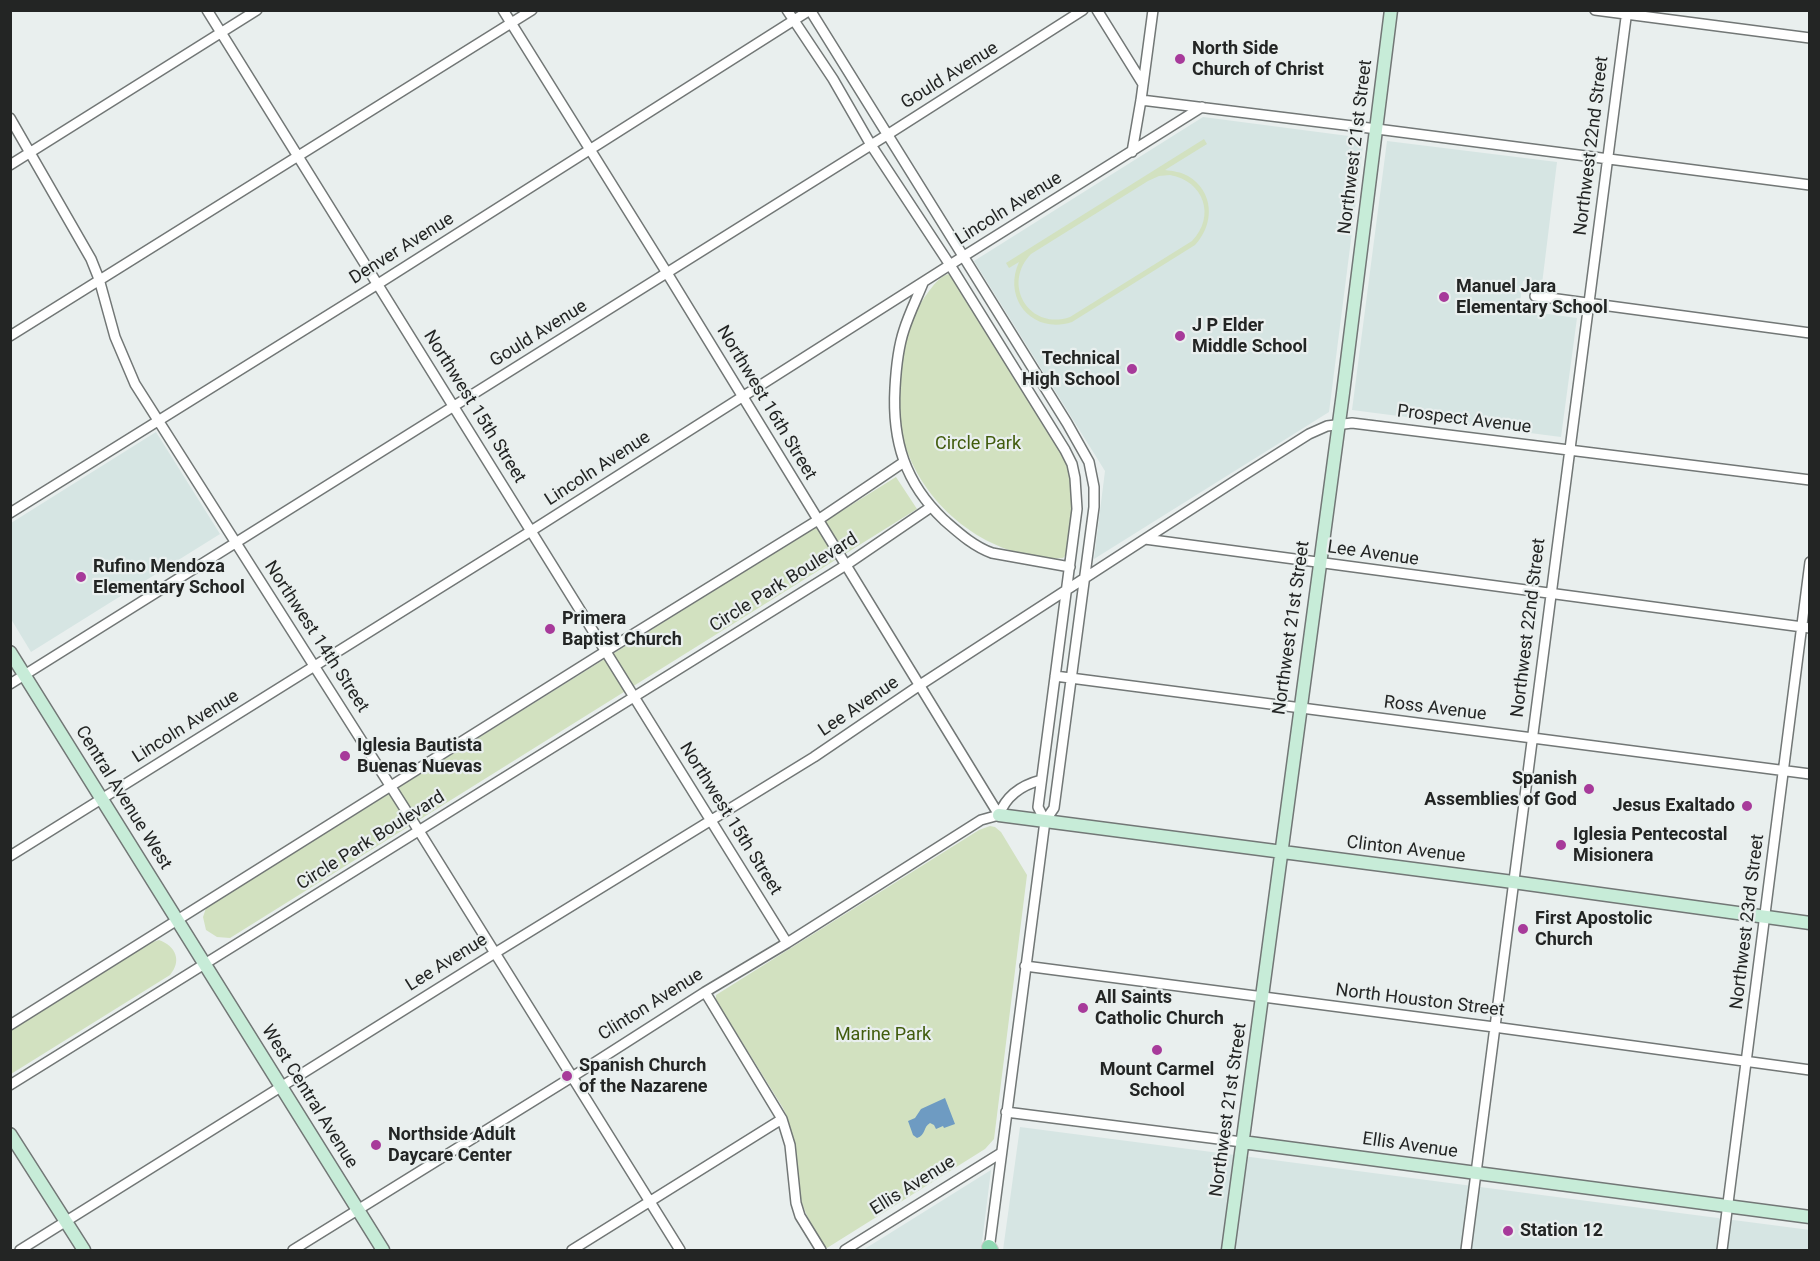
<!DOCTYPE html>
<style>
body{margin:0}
#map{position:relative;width:1820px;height:1261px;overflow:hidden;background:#e9efee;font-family:Roboto,sans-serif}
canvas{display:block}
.frame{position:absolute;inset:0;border:12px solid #232524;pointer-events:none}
</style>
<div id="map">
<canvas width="1820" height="1261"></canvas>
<div class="frame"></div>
</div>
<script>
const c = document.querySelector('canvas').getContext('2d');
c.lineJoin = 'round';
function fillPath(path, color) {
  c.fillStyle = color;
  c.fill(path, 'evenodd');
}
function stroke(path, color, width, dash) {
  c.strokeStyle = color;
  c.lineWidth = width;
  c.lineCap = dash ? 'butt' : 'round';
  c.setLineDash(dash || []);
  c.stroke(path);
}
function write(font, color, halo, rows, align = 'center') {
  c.font = font + ' Roboto,sans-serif';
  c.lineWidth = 4.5;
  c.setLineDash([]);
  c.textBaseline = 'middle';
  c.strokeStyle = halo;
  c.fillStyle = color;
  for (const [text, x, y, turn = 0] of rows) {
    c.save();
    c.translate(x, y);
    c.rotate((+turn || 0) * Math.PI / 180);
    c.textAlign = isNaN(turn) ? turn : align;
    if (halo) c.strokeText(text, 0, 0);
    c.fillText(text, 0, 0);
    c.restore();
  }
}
fillPath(new Path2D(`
 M1203,117L1364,138L1329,412L1094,559L1105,471L974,261Z
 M1387,141L1557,162L1542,284L1523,281L1519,310L1577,318L1561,437L1352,410Z
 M156,432L220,534L31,652L11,619V523Z
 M1020,1127L1810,1230L1809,1250H1003Z
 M991,1170L981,1250H863Z`), '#d6e5e3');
fillPath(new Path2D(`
 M1204,139L1207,144L1165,170C1173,171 1181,172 1188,176C1214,191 1215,224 1195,245L1072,322C1033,335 1002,299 1019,262L1009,268L1006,263ZM1170,175C1204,181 1216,216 1192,241L1070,317C1030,331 1001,285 1031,254L1148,181L1159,176Z
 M950,274L1063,453C1079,491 1073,513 1068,553L1063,558C1047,560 1025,555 1009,550C948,529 899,470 898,403C898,394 900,385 900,376C902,350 909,320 924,298C931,289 939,275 950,274Z
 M896,477L917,509L230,938L217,937L206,930L203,917L206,908Z
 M990,826L995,827L1001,832L1027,875L994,1139L985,1149L827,1248C822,1244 820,1238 817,1233C810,1222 804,1211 801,1199C793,1165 799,1141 783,1108L716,1000V995L979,830Z
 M159,940C176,946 182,961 170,975L11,1074V1030L144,945Z`), '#d2e1c0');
fillPath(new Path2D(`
 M945,1098L955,1124L944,1128L943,1126L936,1129L934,1125L930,1123C923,1127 926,1135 917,1138L913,1135L908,1121L915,1118L921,1109Z`), '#6e9bc2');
const street = new Path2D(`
 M207,10L787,943
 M503,10L667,273L999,815
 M787,10L833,79L871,145L950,265L1065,450L1072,464L1075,478L1077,509L1038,807L1045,821
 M810,10L1067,423L1089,462L1094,487V507L1054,808L1045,821L989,1250
 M1097,10L1143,84
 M1595,10L1810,38
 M1141,100L1377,129L1810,185
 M10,118L91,259L99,279L115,337L135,384L419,831L680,1250
 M1132,152L1141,100L1153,10
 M10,165L257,10
 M923,283C917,298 909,314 904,330C898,348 896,369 895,388C892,441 905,483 944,520C959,533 973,546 992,553L1070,567
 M1535,296L1810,333
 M10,336L532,10
 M10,513L378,284L810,10
 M1145,539L1241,477L1309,434L1327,426L1352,423L1810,480
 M1055,676L1810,774
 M10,684L887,135L1083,10
 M999,815C1006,796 1022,785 1041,780
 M10,856L531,531L964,256L1202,107
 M1025,966L1494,1027L1810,1070
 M705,992L782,1119L790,1145L796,1203L800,1216L821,1250
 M10,1025L606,651L818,520L904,462
 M10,1085L846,565L931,507
 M1006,1112L1242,1142
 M20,1250L495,953L814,757L920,685L1145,539L1810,628
 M293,1250L572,1077L705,992L787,943L981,820L999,815
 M572,1250L782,1119
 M845,1250L1001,1153
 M1466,1250L1627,10
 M1722,1250L1810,562`);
const secondary = new Path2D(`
 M10,652L383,1250
 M999,815L1513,882L1810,923
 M10,1134L84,1250
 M1242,1142L1810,1217
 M1228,1250L1343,393L1391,10`);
const primary = new Path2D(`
 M989,1247L991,1250`);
stroke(street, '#727776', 12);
stroke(secondary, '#727776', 15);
stroke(primary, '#cacbca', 16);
stroke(street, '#fff', 9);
stroke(secondary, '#c7ecd8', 12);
stroke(primary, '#8ed8b2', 14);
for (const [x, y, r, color] of [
 [1180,59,6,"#a73a9a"],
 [1444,297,6,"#a73a9a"],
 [1180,336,6,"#a73a9a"],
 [1132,369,6,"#a73a9a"],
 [81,577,6,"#a73a9a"],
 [550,629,6,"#a73a9a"],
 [345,756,6,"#a73a9a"],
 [1589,789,6,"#a73a9a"],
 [1747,806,6,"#a73a9a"],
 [1561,845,6,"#a73a9a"],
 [1523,929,6,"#a73a9a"],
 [1083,1008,6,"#a73a9a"],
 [1157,1050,6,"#a73a9a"],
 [567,1076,6,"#a73a9a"],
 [376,1145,6,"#a73a9a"],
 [1508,1231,6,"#a73a9a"]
]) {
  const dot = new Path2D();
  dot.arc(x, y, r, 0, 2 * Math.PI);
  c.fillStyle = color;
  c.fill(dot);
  stroke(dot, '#e9efee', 2);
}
write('bold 18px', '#232524', '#e9efee', [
 ["North Side",1192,49],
 ["Church of Christ",1192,70],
 ["Manuel Jara",1456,287],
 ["Elementary School",1456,308],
 ["J P Elder",1192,326],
 ["Middle School",1192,347],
 ["Technical",1120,359,"right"],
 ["High School",1120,380,"right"],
 ["Rufino Mendoza",93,567],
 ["Elementary School",93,588],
 ["Primera",562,619],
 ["Baptist Church",562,640],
 ["Iglesia Bautista",357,746],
 ["Buenas Nuevas",357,767],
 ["Spanish",1577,779,"right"],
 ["Assemblies of God",1577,800,"right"],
 ["Jesus Exaltado",1735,806,"right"],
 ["Iglesia Pentecostal",1573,835],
 ["Misionera",1573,856],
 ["First Apostolic",1535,919],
 ["Church",1535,940],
 ["All Saints",1095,998],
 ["Catholic Church",1095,1019],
 ["Spanish Church",579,1066],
 ["of the Nazarene",579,1087],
 ["Mount Carmel",1157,1070,"center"],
 ["School",1157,1091,"center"],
 ["Northside Adult",388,1135],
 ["Daycare Center",388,1156],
 ["Station 12",1520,1231]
], 'left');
write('18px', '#232524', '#e9efee', [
 ["Gould Avenue",950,76,-32],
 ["Northwest 22nd Street",1592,146,-83],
 ["Northwest 21st Street",1356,147,-83],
 ["Lincoln Avenue",1009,209,-32],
 ["Denver Avenue",402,249,-32],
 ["Gould Avenue",539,334,-32],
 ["Northwest 16th Street",766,403,59],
 ["Northwest 15th Street",474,407,58],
 ["Prospect Avenue",1464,420,7],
 ["Lincoln Avenue",598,469,-33],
 ["Lee Avenue",1373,554,8],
 ["Circle Park Boulevard",784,583,-32],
 ["Northwest 21st Street",1292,628,-82],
 ["Northwest 22nd Street",1529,628,-83],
 ["Northwest 14th Street",316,637,57],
 ["Lee Avenue",859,707,-34],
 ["Ross Avenue",1435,709,7],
 ["Lincoln Avenue",186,727,-32],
 ["Central Avenue West",123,798,58],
 ["Northwest 15th Street",730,819,58],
 ["Circle Park Boulevard",371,841,-32],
 ["Clinton Avenue",1406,850,7],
 ["Northwest 23rd Street",1748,922,-83],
 ["Lee Avenue",447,963,-32],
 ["North Houston Street",1420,1001,7],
 ["Clinton Avenue",651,1005,-32],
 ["West Central Avenue",309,1097,58],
 ["Northwest 21st Street",1229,1110,-82],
 ["Ellis Avenue",1410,1146,8],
 ["Ellis Avenue",913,1186,-32]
]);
write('18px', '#415c0d', '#e9efee', [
 ["Circle Park",978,444],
 ["Marine Park",883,1035]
]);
</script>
